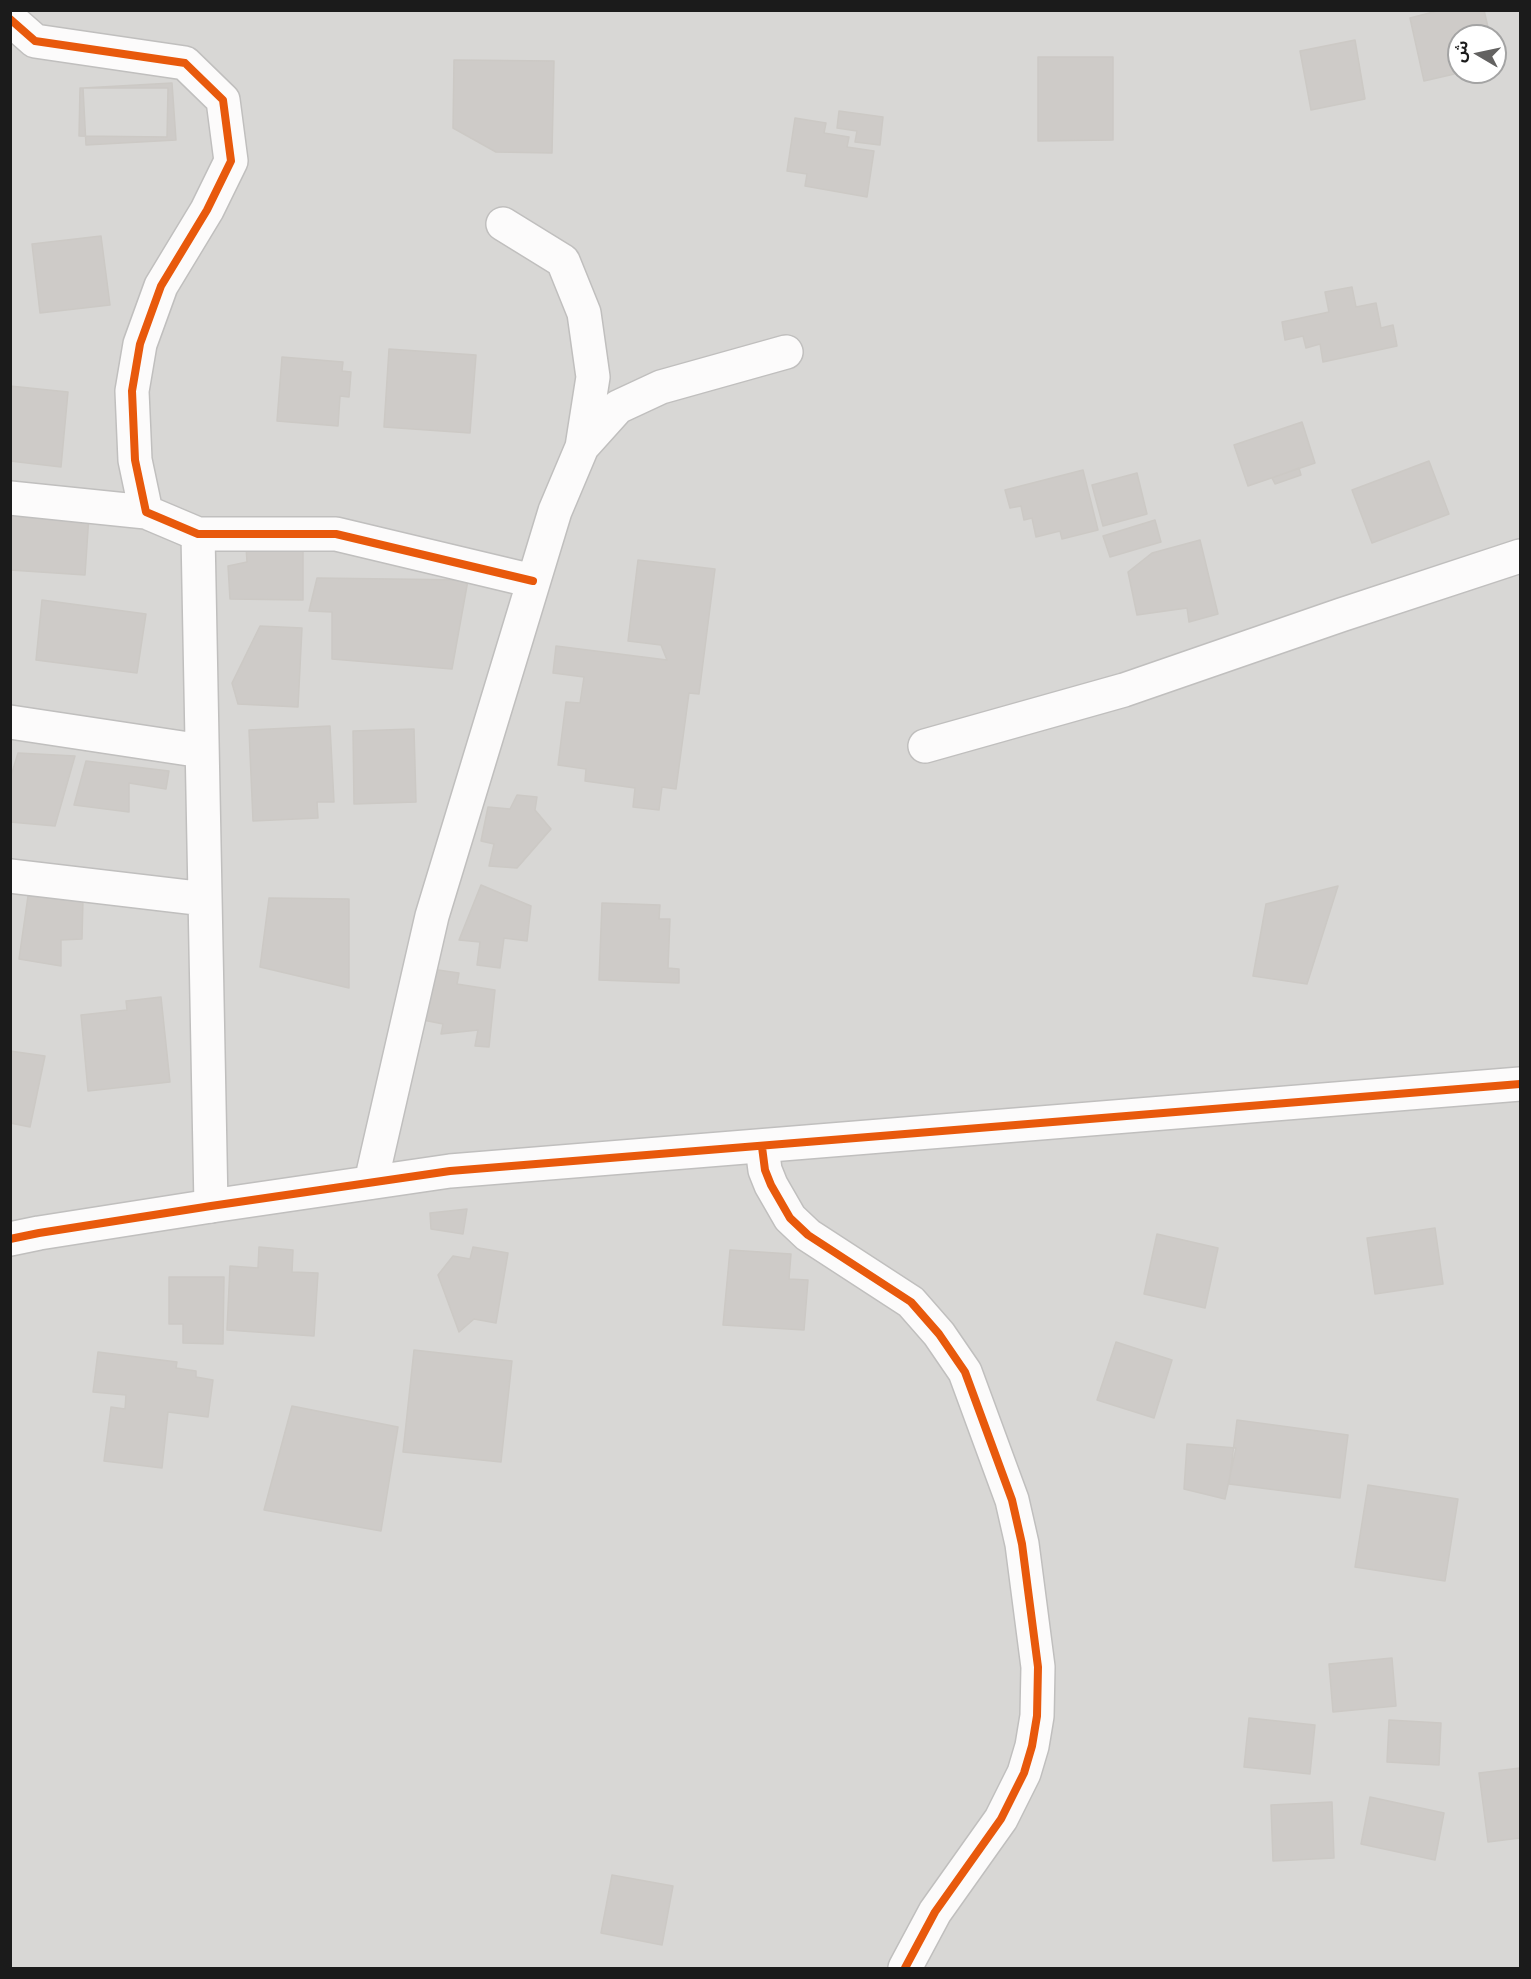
<!DOCTYPE html>
<meta charset="utf-8">
<style>
body{margin:0}
#map{position:relative;width:1531px;height:1979px;overflow:hidden;background:#e9e7e4;font-family:"Alegreya Sans","Noto Sans Arabic",sans-serif}
canvas{display:block}
.frame{position:absolute;inset:0;border:12px solid #1b1b1b;pointer-events:none}
.north{position:absolute;left:1447px;top:24px;width:60px;height:60px;box-sizing:border-box;background:#fff;border:2px solid #a4a4a4;border-radius:50%;rotate:279deg;font-size:16px;font-weight:700;line-height:24px;text-align:center;color:#1b1b1b}
.north::after{content:'';display:block;margin:auto;width:21px;height:27px;background:#636261;clip-path:polygon(50% 0,100% 100%,50% 72%,0 100%)}
</style>
<div id="map">
<canvas width="1531" height="1979"></canvas>
<div class="frame"></div>
<div class="north">ش</div>
</div>
<script>
const c = document.querySelector('canvas').getContext('2d');
c.lineJoin = 'round';
function fillPath(path, color) {
  c.fillStyle = color;
  c.fill(path, 'evenodd');
}
function stroke(path, color, width, dash) {
  c.strokeStyle = color;
  c.lineWidth = width;
  c.lineCap = dash ? 'butt' : 'round';
  c.setLineDash(dash || []);
  c.stroke(path);
}
fillPath(new Path2D(`
 M11,11H1520V1968H11ZM1459,36H1495V72H1459Z`), '#d8d7d5');
const building = new Path2D(`
 M1441,10H1484L1490,36H1459V72H1463L1424,81L1410,18Z
 M1355,40L1365,99L1311,110L1300,51Z
 M1038,57H1113V140L1038,141Z
 M454,60L554,61L552,153L496,152L453,128Z
 M172,83L176,140L86,145L83,88Z
 M80,88H168L167,137L79,136Z
 M839,111L883,117L880,145L855,142L857,131L837,128Z
 M795,118L826,123L824,133L849,137L847,147L874,151L867,197L805,186L807,174L787,171Z
 M101,236L110,305L40,313L32,244Z
 M1352,287L1356,307L1376,303L1381,328L1393,325L1397,346L1323,362L1320,344L1306,348L1303,336L1285,340L1282,322L1329,312L1325,292Z
 M389,349L476,355L470,433L384,427Z
 M282,357L343,362L342,371L351,372L349,397L340,396L338,426L277,421Z
 M10,386L68,392L61,467L10,461Z
 M1302,422L1315,463L1248,486L1234,445Z
 M1429,461L1449,514L1372,543L1352,490Z
 M1299,468L1301,475L1275,484L1272,478Z
 M1083,470L1098,530L1062,539L1060,531L1036,537L1032,518L1024,520L1021,506L1010,508L1005,490Z
 M1137,473L1147,514L1103,526L1092,485Z
 M10,510L89,515L85,575L10,570Z
 M1155,520L1161,542L1110,557L1103,536Z
 M1200,540L1218,614L1189,622L1187,608L1137,615L1128,572L1152,553Z
 M303,545V600L230,599L228,566L247,562L246,546Z
 M638,560L715,569L699,694L689,693L676,789L662,787L659,810L633,807L635,788L585,781L586,769L558,765L566,702L580,703L584,677L553,673L556,646L667,660L661,645L628,641Z
 M317,578L468,580L452,669L332,659V612L309,611Z
 M42,600L146,614L137,673L36,660Z
 M260,626L302,628L298,707L238,704L232,683Z
 M330,726L334,802H317L318,818L253,821L249,730Z
 M414,729L416,802L354,804L353,731Z
 M18,753L75,756L55,826L10,822V779Z
 M86,761L169,771L166,789L129,783V812L74,805Z
 M517,795L537,797L535,810L551,829L517,868L489,866L494,844L481,841L488,807L510,809Z
 M481,885L531,906L527,941L504,938L500,968L477,965L480,942L459,940Z
 M1338,886L1307,984L1253,976L1266,904Z
 M28,896L83,899L82,939L61,940V966L19,959Z
 M269,898L349,899V988L260,967Z
 M602,903L660,905L659,919H670L668,968L679,969V983L599,980Z
 M431,969L459,973L457,984L495,990L489,1047L475,1046L478,1030L441,1034L443,1024L423,1020Z
 M161,997L170,1082L88,1091L81,1015L127,1010L126,1001Z
 M10,1051L45,1056L30,1127L10,1123Z
 M467,1209L463,1234L431,1229L430,1213Z
 M1435,1228L1443,1284L1375,1294L1367,1238Z
 M1157,1234L1218,1248L1205,1308L1144,1294Z
 M259,1247L293,1250L292,1272L318,1273L314,1336L227,1330L230,1266L258,1268Z
 M473,1247L508,1253L496,1323L474,1319L459,1332L438,1275L453,1256L470,1259Z
 M730,1250L791,1254L789,1279L808,1280L804,1330L723,1325Z
 M169,1277H224L223,1344L183,1343V1324H169Z
 M1116,1342L1172,1360L1154,1418L1097,1400Z
 M414,1350L512,1361L501,1462L403,1452Z
 M98,1352L177,1362L176,1368L196,1371V1377L213,1380L208,1417L168,1412L162,1468L104,1461L111,1407L125,1409L126,1395L93,1392Z
 M292,1406L398,1427L381,1531L264,1510Z
 M1237,1420L1348,1435L1340,1498L1229,1484Z
 M1187,1444L1236,1448L1225,1499L1184,1489Z
 M1368,1485L1458,1499L1445,1581L1355,1567Z
 M1392,1658L1396,1706L1333,1712L1329,1664Z
 M1249,1718L1315,1725L1310,1774L1244,1767Z
 M1389,1720L1441,1723L1439,1765L1387,1762Z
 M1520,1768V1838L1488,1842L1479,1773Z
 M1370,1797L1444,1813L1435,1860L1361,1844Z
 M1332,1802L1334,1858L1273,1861L1271,1805Z
 M612,1875L673,1886L662,1945L601,1933Z`);
fillPath(building, '#cecbc8');
stroke(building, '#ccc9c5', 1.5);
const minor = new Path2D(`
 M10,19L35,41L185,63L223,100L231,161L207,210L161,286L140,344L132,391L135,460L146,512L198,534H336L533,581
 M503,224L563,261L584,313L593,377L582,447
 M10,498L146,512
 M198,534L211,1206
 M10,722L202,751
 M925,746L1124,690L1341,615L1520,556
 M10,876L205,899
 M762,1147L765,1170L771,1185L790,1218L808,1235L911,1302L939,1334L965,1372L1012,1500L1022,1544L1038,1667L1037,1716L1032,1746L1024,1773L1001,1819L935,1912L905,1968
 M371,1182L432,916L555,511L582,447L618,407L661,387L786,352`);
const tertiary = new Path2D(`
 M10,1239L39,1233L211,1206L450,1171L1520,1084`);
stroke(minor, '#c0bfbe', 36);
stroke(tertiary, '#c0bfbe', 36);
stroke(minor, '#fcfbfb', 33);
stroke(tertiary, '#fcfbfb', 33);
stroke(new Path2D(`
 M10,19L35,41L185,63L223,100L231,161L207,210L161,286L140,344L132,391L135,460L146,512L198,534H336L533,581
 M762,1147L765,1170L771,1185L790,1218L808,1235L911,1302L939,1334L965,1372L1012,1500L1022,1544L1038,1667L1037,1716L1032,1746L1024,1773L1001,1819L935,1912L905,1968
 M10,1239L39,1233L211,1206L450,1171L1520,1084`), '#e8590c', 8);
</script>
